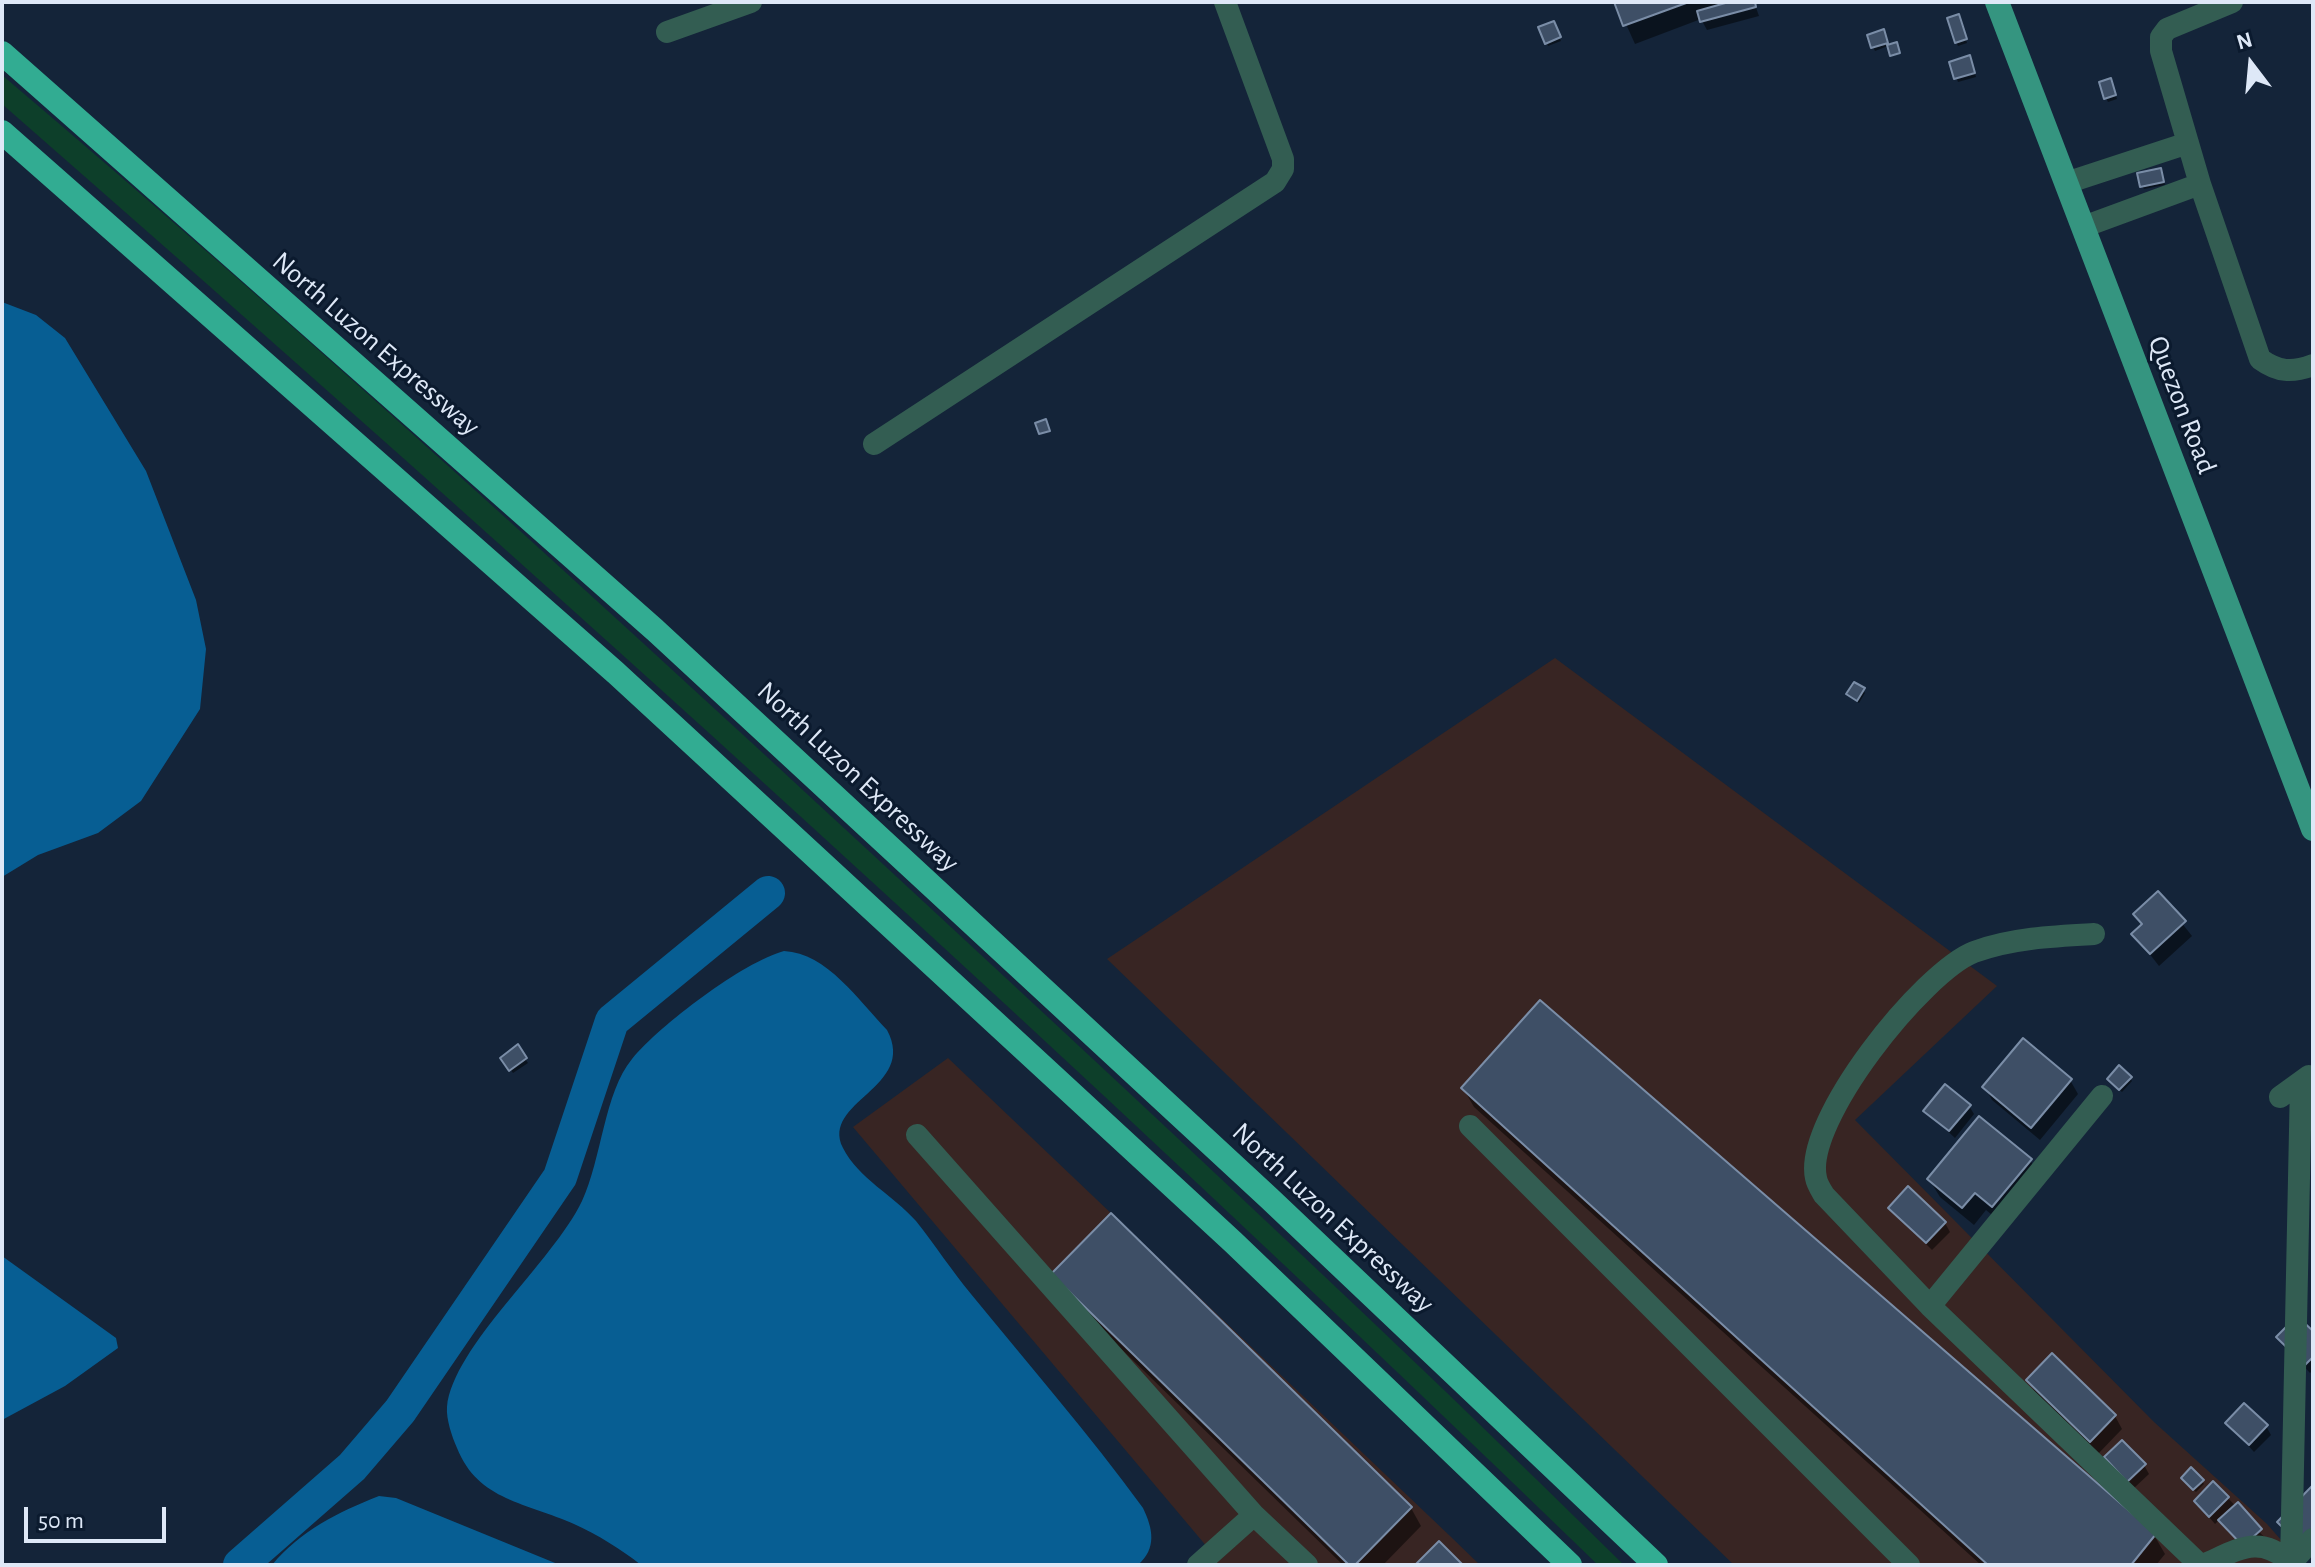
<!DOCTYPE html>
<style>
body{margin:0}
#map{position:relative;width:2315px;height:1567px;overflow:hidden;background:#142439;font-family:"Alegreya Sans",sans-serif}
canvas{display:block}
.frame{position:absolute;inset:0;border:4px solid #dee8f7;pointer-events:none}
.north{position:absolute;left:2211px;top:24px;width:80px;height:80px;-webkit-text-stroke:6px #0b1a2e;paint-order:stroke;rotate:344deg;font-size:22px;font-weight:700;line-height:32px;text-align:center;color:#dee8f7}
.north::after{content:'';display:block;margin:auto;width:28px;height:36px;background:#dee8f7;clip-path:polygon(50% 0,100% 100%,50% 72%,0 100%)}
.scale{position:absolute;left:24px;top:1507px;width:142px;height:36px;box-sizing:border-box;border:4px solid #dee8f7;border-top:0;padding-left:10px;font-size:24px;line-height:28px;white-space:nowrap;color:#dee8f7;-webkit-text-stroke:6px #0b1a2e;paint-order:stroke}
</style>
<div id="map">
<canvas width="2315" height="1567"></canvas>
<div class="frame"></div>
<div class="north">N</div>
<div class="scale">50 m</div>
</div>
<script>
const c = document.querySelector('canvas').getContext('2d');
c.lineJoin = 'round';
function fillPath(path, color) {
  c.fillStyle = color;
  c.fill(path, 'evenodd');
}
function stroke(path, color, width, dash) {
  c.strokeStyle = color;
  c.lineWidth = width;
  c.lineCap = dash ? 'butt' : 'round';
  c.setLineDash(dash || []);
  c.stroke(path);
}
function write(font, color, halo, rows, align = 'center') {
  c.font = font + ' "Alegreya Sans",sans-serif';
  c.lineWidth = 6;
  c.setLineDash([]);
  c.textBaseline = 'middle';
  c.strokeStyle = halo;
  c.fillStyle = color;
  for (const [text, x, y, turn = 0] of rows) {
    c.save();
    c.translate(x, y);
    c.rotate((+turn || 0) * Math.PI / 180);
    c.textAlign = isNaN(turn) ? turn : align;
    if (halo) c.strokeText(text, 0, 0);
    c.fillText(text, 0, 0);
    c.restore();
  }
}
fillPath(new Path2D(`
 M1555,658L1997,986L1855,1120L2154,1422L2267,1524L2303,1565H1734L1107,959Z
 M948,1058L1450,1536L1480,1565H1190L1208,1548L853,1127Z`), '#382523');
fillPath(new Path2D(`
 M2,75C317,342 622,622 925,903C1160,1121 1396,1340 1624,1565H1598C1080,1063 545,579 2,104Z`), '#0d3f2a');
fillPath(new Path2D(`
 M2,302L36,315L65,338L146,471L196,600L206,649L200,709L141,801L98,833L38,855L2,877Z
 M784,951C827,953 859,1001 887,1030C918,1088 820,1101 843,1148C858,1178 894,1196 916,1221C935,1245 952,1271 971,1294C1029,1365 1089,1434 1143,1508C1153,1529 1157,1548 1138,1565H641C621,1549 598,1535 574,1524C528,1503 478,1501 457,1448C452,1437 446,1419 447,1407C453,1346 553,1262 582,1201C602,1158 604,1093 632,1059C660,1025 743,962 784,951Z
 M2,1256L116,1338L118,1348L65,1386L2,1420Z
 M379,1496L396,1498L560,1565H272C300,1531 338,1512 379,1496Z`), '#075e93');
fillPath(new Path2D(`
 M1616,2H1754L1759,16L1707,30L1701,19L1635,44Z
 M1960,20L1967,43L1958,46L1956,42Z
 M1555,26L1561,41L1548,46L1547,43Z
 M1885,35L1888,46L1875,51L1873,47Z
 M1971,61L1976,77L1958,82L1951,63Z
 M2112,84L2117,99L2108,102L2106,98Z
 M2160,171L2165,185L2144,189L2142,186Z
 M1863,690L1865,693L1859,703L1849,694Z
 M2158,893L2192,936L2159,966L2134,934L2142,927L2135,914Z
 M517,1047L528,1063L513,1073L502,1058Z
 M2130,1078L2132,1081L2122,1092L2111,1082Z
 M2070,1080L2078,1094L2040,1140L1992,1100L1985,1087Z
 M1463,1088L2154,1535L2165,1554L2156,1565H1981L1474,1107Z
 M1969,1106L1974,1114L1955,1138L1926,1111Z
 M2030,1160L2041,1178L2003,1224L1986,1210L1974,1225L1940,1197L1929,1179Z
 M1890,1208L1945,1223L1950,1232L1932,1250Z
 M1053,1275L1411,1508L1421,1526L1383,1565H1343L1064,1293Z
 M2313,1334V1370L2310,1373L2278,1338Z
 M2028,1380L2115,1416L2122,1429L2098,1454L2036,1394Z
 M2228,1423L2266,1426L2271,1435L2254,1452Z
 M2144,1465L2149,1474L2133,1489L2112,1466Z
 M2202,1481L2204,1484L2196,1492L2185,1482Z
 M2228,1498L2265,1538L2249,1553L2220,1519L2215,1524L2196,1502Z`), '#0007');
stroke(new Path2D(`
 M240,1565L352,1467L400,1411L560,1177L612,1021L768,893`), '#075e93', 34);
const building = new Path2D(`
 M1614,2H1689L1623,26Z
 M1729,2H1755L1756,7L1700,22L1697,11Z
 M1959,14L1967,39L1955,43L1947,18Z
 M1554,21L1561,37L1545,44L1538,27Z
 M1884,29L1888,43L1871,48L1867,35Z
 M1897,42L1900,53L1890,56L1887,45Z
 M1970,55L1975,73L1954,79L1949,62Z
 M2111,78L2116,95L2104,99L2099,82Z
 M2161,168L2164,182L2140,187L2137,173Z
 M1046,419L1050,431L1039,434L1035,423Z
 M1854,682L1865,688L1857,701L1846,694Z
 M2158,891L2186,921L2150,954L2131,934L2142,924L2133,914Z
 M1540,1000L2156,1534L2131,1565H1988L1461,1088Z
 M2023,1038L2072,1079L2031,1128L1982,1087Z
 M518,1044L527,1058L509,1071L500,1058Z
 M2119,1065L2132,1077L2119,1090L2107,1079Z
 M1945,1084L1971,1105L1949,1131L1923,1111Z
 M1979,1116L2032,1159L1992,1207L1975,1193L1962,1208L1927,1179Z
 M1908,1186L1946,1222L1926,1243L1888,1208Z
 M1111,1213L1412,1507L1355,1565H1349L1051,1274Z
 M2297,1316L2313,1331V1357L2305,1365L2276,1337Z
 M2052,1353L2116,1415L2090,1442L2026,1380Z
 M2244,1403L2268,1425L2249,1445L2225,1423Z
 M2122,1440L2146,1464L2127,1482L2104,1457Z
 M2191,1467L2204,1480L2193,1490L2181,1478Z
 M2213,1481L2229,1497L2209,1517L2194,1501Z
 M2313,1485V1536L2303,1547L2277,1522Z
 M2238,1502L2262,1529L2243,1546L2218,1520Z
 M1439,1541L1463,1565H1415Z`);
fillPath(building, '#3e4f66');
stroke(building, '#7a8da7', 2);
stroke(new Path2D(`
 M2232,2L2167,29L2161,37V51L2200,184L2260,359C2278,372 2292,373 2313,365
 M667,32L751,2
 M2066,183L2188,143
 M2083,227L2200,184
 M874,444L1275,182L1283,169V159L1225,2
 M2094,934C2056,936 2011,938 1974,952C1923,972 1803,1121 1816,1178C1817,1184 1821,1190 1824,1195L1930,1306L2200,1565
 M2280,1097L2309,1076
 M1470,1126L1909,1565
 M917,1135L1254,1515L1307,1565
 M1930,1306L2102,1096
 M2291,1563L2301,1082
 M1198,1565L1254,1515
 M2203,1565C2238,1550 2259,1533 2291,1563L2313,1539`), '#335d52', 22);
stroke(new Path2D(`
 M1997,2L2313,829`), '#359580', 24);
stroke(new Path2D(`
 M2,53L655,630L1269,1198L1656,1565
 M2,132L616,673L1233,1242L1570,1565`), '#32ac92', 24);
write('28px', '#dee8f7', '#0b1a2e', [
 ["North Luzon Expressway",376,344,41],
 ["Quezon Road",2182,405,69],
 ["North Luzon Expressway",858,777,43],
 ["North Luzon Expressway",1333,1218,43]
]);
</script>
